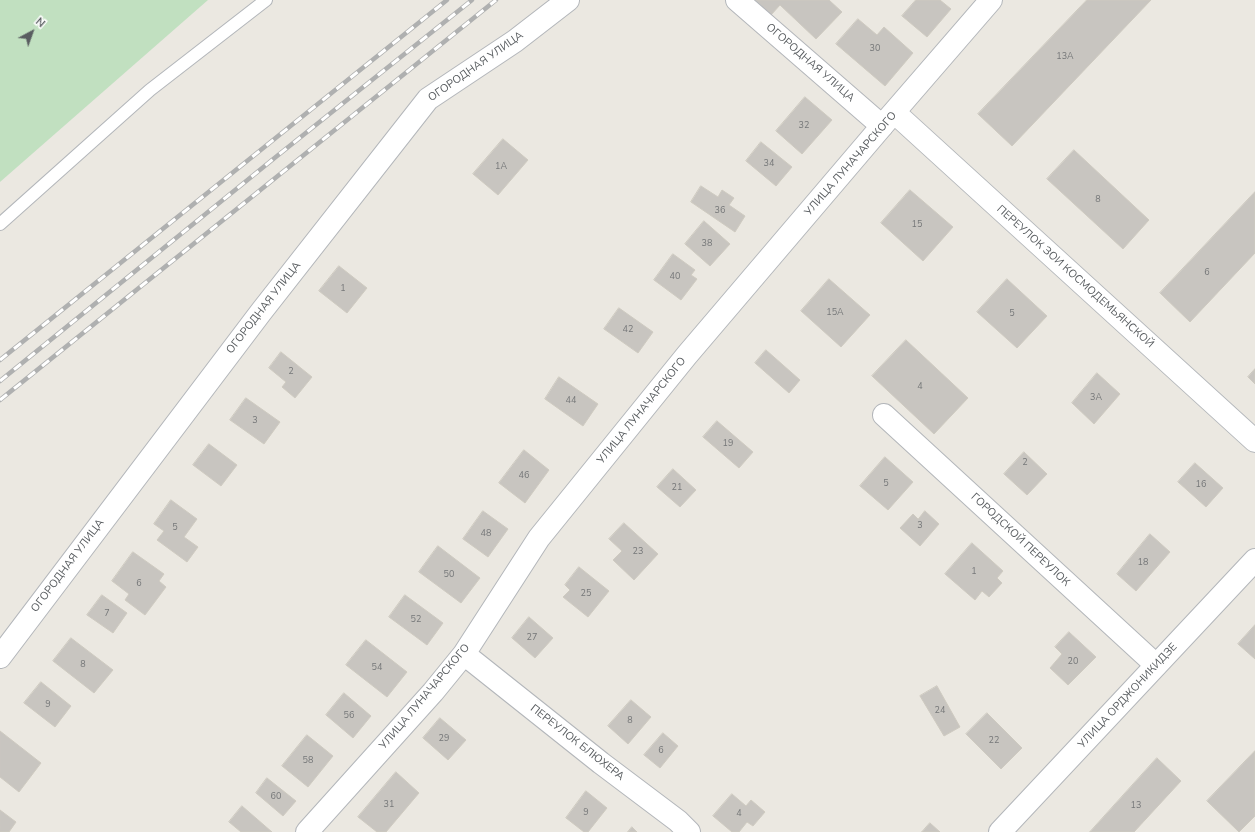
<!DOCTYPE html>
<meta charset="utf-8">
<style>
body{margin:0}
#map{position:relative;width:1255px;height:832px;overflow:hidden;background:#ebe8e1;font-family:"Nunito Sans",sans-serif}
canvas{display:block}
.north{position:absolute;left:12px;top:12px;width:40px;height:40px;-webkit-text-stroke:3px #fff;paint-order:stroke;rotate:41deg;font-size:11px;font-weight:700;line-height:16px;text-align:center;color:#595d60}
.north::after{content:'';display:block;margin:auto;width:14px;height:18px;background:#595d60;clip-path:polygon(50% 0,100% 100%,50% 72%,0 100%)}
</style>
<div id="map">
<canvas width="1255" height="832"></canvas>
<div class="north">N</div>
</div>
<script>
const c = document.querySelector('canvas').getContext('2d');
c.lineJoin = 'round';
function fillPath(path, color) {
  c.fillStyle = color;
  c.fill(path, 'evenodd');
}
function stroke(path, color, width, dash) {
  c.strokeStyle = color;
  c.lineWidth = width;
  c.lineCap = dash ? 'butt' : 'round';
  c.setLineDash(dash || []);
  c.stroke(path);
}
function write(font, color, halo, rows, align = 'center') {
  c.font = font + ' "Nunito Sans",sans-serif';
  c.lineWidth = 3;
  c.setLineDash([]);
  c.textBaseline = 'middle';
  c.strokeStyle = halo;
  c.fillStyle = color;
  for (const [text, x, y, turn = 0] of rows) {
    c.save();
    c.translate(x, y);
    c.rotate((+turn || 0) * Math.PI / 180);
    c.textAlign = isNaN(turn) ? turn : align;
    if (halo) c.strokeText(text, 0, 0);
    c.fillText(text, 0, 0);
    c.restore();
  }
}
fillPath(new Path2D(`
 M0,0H208L0,182Z`), '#c1e0c0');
const building = new Path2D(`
 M755,0H829L842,12L816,39L780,5L771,15Z
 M916,0H940L951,9L927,37L902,16Z
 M1087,0H1151L1012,146L978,114Z
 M858,19L877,35L884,27L913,53L885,86L836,44Z
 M805,97L832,120L802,154L776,131Z
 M503,139L528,160L498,195L473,174Z
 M761,142L792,167L776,186L746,161Z
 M1074,150L1149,220L1123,249L1047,179Z
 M701,186L718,197L722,190L734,198L729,205L745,216L735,232L691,202Z
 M910,190L953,227L923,261L881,223Z
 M1255,192V253L1190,322L1160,293Z
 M704,221L730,244L710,266L685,244Z
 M673,254L695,270L691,275L697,279L681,300L654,280Z
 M339,266L367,288L347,313L319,291Z
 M829,279L870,315L841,347L801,311Z
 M1007,279L1047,316L1017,348L977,312Z
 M619,308L653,332L638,353L604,329Z
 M906,340L968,398L934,434L872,376Z
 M766,350L800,380L789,393L755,363Z
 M281,352L312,377L295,398L282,387L286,382L269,368Z
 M1255,369V384L1248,377Z
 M1097,373L1120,394L1094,424L1072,403Z
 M559,377L598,404L583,426L545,399Z
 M246,398L280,422L264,444L230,420Z
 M717,421L753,452L739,468L703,437Z
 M209,444L237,465L221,486L193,465Z
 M524,450L549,470L525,503L499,483Z
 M1024,452L1047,474L1027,495L1004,474Z
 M885,457L913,482L888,510L860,486Z
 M1195,463L1223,488L1206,507L1178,482Z
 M673,469L696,490L680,507L657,487Z
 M171,500L197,519L184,537L198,547L187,562L157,540L164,531L154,524Z
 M483,511L508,529L488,557L463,539Z
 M925,511L939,524L920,546L900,528L913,514L918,519Z
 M624,523L658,554L634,580L613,560L622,551L609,539Z
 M1150,534L1170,552L1136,591L1117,574Z
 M972,543L1003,571L997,578L1002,583L989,597L982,591L975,600L945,574Z
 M438,546L480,578L461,603L419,572Z
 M133,552L164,574L159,581L166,587L145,615L125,600L129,594L112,581Z
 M579,567L609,591L588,617L563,597L570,590L565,585Z
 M102,595L127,613L113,633L87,615Z
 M405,595L443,623L427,645L389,617Z
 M529,617L553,638L535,658L512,638Z
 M1255,625V659L1238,644Z
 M1069,632L1096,657L1068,685L1050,668L1062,654L1055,647Z
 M71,638L113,670L94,693L53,661Z
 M366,640L407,672L387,697L346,665Z
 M41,682L71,706L55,727L24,703Z
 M937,686L960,727L944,736L920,696Z
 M344,693L371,716L353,738L326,715Z
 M631,700L651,717L628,744L608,726Z
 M987,713L1022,748L1001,769L966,734Z
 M440,718L466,740L448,760L423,738Z
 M0,731L41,763L19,792L0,777Z
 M663,733L678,746L660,768L644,755Z
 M307,735L333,756L308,787L282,766Z
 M1255,751V816L1239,832L1207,801Z
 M1157,758L1181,781L1134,832H1090Z
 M396,772L419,793L386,832H377L358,817Z
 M267,778L296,801L283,816L256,793Z
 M586,791L607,808L588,832H584L566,818Z
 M732,794L746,806L751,800L765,812L753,826L747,822L739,832H732L713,816Z
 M242,806L272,832H241L229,822Z
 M0,810L16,822L9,832H0Z
 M930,823L940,832H922Z
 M632,827L637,832H628Z`);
fillPath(building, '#c8c5c0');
stroke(building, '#cecac0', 1);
const service = new Path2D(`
 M0,224L150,90L266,0`);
const minor = new Path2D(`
 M884,415L1156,665
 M464,654L601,763L678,821L689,832
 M0,657L261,312L428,99L515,41L568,0
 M307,832L433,692L464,654L539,538L687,355L882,126L737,0`);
const tertiary = new Path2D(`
 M895,113L1255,441
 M882,126L991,0
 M1000,832L1255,560`);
stroke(service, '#b3b6ba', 14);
stroke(minor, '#b3b6ba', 24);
stroke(tertiary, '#b3b6ba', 24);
stroke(service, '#fff', 12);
stroke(minor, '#fff', 22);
stroke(tertiary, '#fff', 22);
const rail = new Path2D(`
 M0,360L447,0
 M0,381L277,156L472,0
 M0,400L496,0`);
stroke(rail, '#afb0b0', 4.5);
stroke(rail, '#fff', 3, [9]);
write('9px', '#757778', null, [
 ["30",875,49],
 ["13А",1065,57],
 ["32",804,126],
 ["34",769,164],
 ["1А",501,167],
 ["8",1098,200],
 ["36",720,211],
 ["15",917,225],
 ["38",707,244],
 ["6",1207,273],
 ["40",675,277],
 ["1",343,289],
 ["15А",835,313],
 ["5",1012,314],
 ["42",628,330],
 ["2",291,372],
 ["4",920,387],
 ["3А",1096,398],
 ["44",571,401],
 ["3",255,421],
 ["19",728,444],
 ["2",1025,463],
 ["46",524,476],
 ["5",886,484],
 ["16",1201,485],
 ["21",677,488],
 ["3",920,526],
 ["5",175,528],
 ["48",486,534],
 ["23",638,552],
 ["18",1143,563],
 ["1",974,572],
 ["50",449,575],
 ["6",139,584],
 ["25",586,594],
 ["7",107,614],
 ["52",416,620],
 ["27",532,638],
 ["20",1073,662],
 ["8",83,665],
 ["54",377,668],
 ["9",48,705],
 ["24",940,711],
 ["56",349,716],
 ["8",630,721],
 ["29",444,739],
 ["22",994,741],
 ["6",661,751],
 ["58",308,761],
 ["60",276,797],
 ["31",389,805],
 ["13",1136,806],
 ["9",586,813],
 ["4",739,814]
]);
write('11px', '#595d60', '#fff', [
 ["ОГОРОДНАЯ УЛИЦА",810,63,41],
 ["ОГОРОДНАЯ УЛИЦА",476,67,-35],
 ["УЛИЦА ЛУНАЧАРСКОГО",851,164,-49],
 ["ПЕРЕУЛОК ЗОИ КОСМОДЕМЬЯНСКОЙ",1075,277,42],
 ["ОГОРОДНАЯ УЛИЦА",264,308,-52],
 ["УЛИЦА ЛУНАЧАРСКОГО",642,411,-51],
 ["ГОРОДСКОЙ ПЕРЕУЛОК",1020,540,43],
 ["ОГОРОДНАЯ УЛИЦА",68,566,-53],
 ["УЛИЦА ОРДЖОНИКИДЗЕ",1128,696,-47],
 ["УЛИЦА ЛУНАЧАРСКОГО",425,697,-50],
 ["ПЕРЕУЛОК БЛЮХЕРА",577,743,38]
]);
</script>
